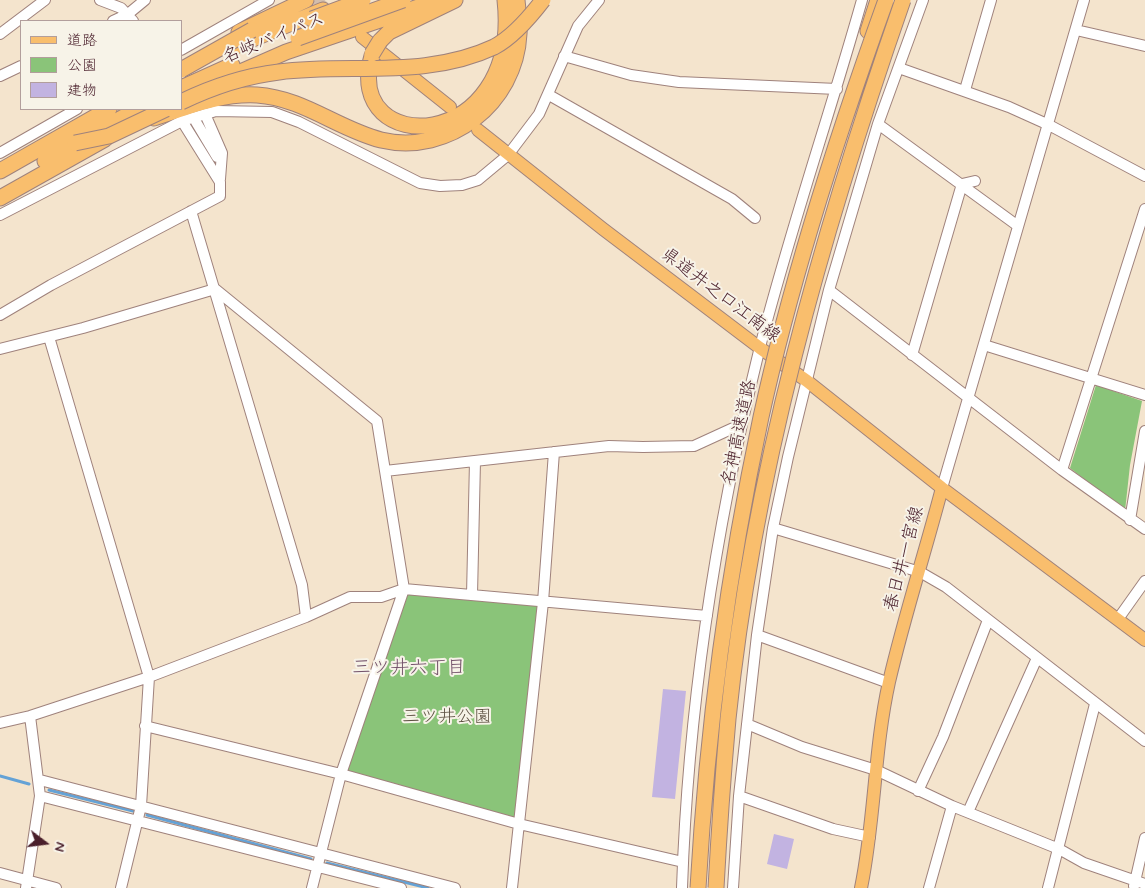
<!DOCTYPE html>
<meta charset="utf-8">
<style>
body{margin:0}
#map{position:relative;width:1145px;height:888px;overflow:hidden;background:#f4e4cd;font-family:Mynerve,"Klee One",sans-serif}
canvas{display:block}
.legend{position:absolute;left:20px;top:20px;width:162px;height:90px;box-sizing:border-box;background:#f7f3e8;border:1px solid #b29e9c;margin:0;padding:6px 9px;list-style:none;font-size:15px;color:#4a1f2b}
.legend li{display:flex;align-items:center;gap:10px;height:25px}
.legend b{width:25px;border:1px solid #b29e9c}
.north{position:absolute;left:20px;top:818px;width:50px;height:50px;-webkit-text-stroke:4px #f7f3e8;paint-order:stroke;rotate:105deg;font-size:14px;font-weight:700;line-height:20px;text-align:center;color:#4a1f2b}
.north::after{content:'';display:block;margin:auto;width:18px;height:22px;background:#4a1f2b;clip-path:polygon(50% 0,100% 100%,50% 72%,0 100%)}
</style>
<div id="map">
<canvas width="1145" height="888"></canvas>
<ul class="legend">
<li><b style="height:6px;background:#f9be6d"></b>道路</li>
<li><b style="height:14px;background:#8ac479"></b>公園</li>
<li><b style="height:14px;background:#c2b3e1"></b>建物</li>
</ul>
<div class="north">N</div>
</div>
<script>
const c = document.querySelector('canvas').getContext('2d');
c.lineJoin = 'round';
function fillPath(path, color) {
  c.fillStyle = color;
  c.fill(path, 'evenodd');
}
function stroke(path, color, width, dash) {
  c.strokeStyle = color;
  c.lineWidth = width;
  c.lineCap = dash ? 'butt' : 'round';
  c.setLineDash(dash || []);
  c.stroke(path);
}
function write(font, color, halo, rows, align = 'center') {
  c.font = font + ' Mynerve,"Klee One",sans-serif';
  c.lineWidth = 4;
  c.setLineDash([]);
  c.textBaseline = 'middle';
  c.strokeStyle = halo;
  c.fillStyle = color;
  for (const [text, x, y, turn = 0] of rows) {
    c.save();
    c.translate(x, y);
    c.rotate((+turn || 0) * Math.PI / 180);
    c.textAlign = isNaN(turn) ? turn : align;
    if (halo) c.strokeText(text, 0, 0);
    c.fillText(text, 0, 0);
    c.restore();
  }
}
fillPath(new Path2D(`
 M1096,385L1142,401L1130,465L1125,511L1070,468Z
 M404,589L543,602L519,824L341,774Z`), '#8ac479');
stroke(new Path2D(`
 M0,776L29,784
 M49,790L133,811
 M147,815L311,859
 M327,863L428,888`), '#64a2d6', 3);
fillPath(new Path2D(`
 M663,689L686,691L675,799L652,797Z
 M774,834L794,839L787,869L767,864Z`), '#c2b3e1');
stroke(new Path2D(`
 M315,0L332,14`), '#d2bdad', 12, [12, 6]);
const minor = new Path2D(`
 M100,0L121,8L133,21
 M113,21L128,14L145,0
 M1076,30L1145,46
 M0,34L45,0
 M181,50L269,0
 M564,56L631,75L679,82L837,89
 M899,68L1009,107L1049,125L1145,176
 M0,76L21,66
 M965,90L991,0
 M549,95L732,199L755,218
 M205,114L222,153L220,179
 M196,122L217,157
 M878,124L1018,226
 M0,153L77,109
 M191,211L302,585L306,617
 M0,215L182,121L216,111L272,112L299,122L420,183L440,186L462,185L478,180L508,155L539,114L578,26L599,0
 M829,290L1062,470L1145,529
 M0,315L51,285L220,196V182L182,121
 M49,337L149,677L141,806L121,888
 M984,345L1145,395
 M0,349L83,328L215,289L377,421L404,589L341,774L312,888
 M912,355L962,184L975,181
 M1062,470L1145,209
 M385,471L609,446L643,447L694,446L742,424
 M942,488L1084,0
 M1130,520L1145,431
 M773,528L920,572L946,587L1145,741
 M472,595L475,461
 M1118,619L1145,581
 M757,635L889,683
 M0,723L30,716L149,677L306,617L350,597H381L404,589L707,616
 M747,724L802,747L876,770L952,806L1059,849L1084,863L1145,884
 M145,726L341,774L519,824L683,862
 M40,780L455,888
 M918,791L943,737L988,620
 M40,796L401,888
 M739,796L833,829L870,837
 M968,812L1037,658
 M0,873L56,888
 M1134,886L1145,838
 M26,888L40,796L30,716
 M512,888L543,602L554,452
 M682,888C688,707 716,526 759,351C789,233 829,117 862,0
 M733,888L739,796L757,635L773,528L788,457L829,290L878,124L923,0
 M929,888L952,806
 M1048,888L1095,704`);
const major = new Path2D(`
 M362,37L450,107
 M478,130L603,229L760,348L807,381L942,488L1145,640
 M861,888C875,820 874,750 889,682C904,617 925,553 942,488`);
const highway = new Path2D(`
 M868,31L878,0
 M239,32L306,0
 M380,41L389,32L455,0
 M231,48L323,10
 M372,56C342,159 522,155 505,0
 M222,80L286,52L439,0
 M181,88L232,65
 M154,118C188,107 221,93 257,95C303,98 338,129 381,140C449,156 516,103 519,34C520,23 518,11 517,0
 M45,161L138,109
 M0,171L109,109
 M0,198L105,139`);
stroke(minor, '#9f827c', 12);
stroke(major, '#9f827c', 14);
stroke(highway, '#9f827c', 17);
stroke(minor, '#fff', 10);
stroke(major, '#f9be6d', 12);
stroke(highway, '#f9be6d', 15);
const highwayBridge = new Path2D(`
 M312,19L363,0
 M298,38L403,0
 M372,54L380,41
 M181,70L252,30
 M181,102C212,87 245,76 279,72C351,63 426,79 494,47C513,37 530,17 543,0
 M75,143L109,136L166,109
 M698,888C707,729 728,572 761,417C792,275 837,136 886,0
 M716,888C719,832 723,775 728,719C753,474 822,232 903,0`);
stroke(highwayBridge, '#9f827c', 17, []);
stroke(highwayBridge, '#f9be6d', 15);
write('18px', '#4a1f2b', '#f7f3e8', [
 ["名岐バイパス",274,39,-22],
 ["県道井之口江南線",720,296,37],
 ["名神高速道路",740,433,-78],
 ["春日井一宮線",905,559,-75]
]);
write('18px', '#5d5142', '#f7f3e8', [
 ["三ツ井公園",447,718]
]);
write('19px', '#74536b', '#f7f3e8', [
 ["三ツ井六丁目",409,669]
]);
</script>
